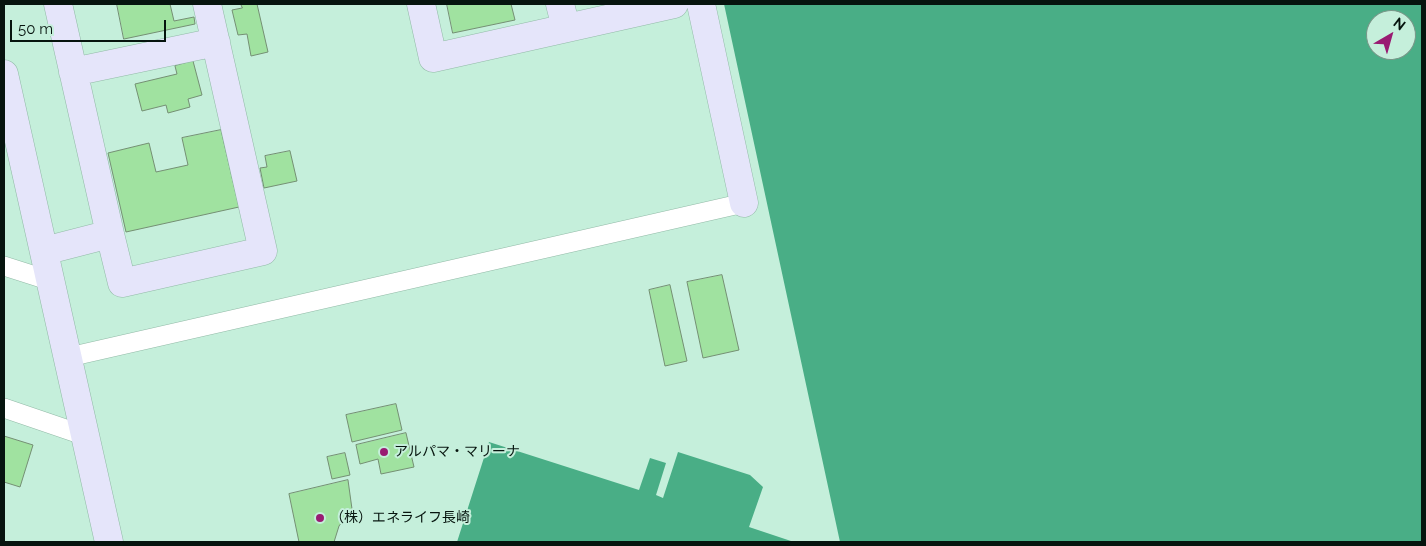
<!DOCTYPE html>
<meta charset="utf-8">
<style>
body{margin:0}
#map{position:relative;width:1426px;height:546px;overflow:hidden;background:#c5efdb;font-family:Raleway,sans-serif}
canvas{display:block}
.frame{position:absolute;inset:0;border:5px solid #06140e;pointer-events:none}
.north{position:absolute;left:1366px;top:10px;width:50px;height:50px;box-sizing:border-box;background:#c5efdb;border:1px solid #799789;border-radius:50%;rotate:38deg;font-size:14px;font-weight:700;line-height:20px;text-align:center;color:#06140e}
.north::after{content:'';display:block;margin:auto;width:18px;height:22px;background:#991b72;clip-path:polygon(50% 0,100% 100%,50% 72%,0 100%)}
.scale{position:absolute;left:10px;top:20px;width:156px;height:22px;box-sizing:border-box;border:2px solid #06140e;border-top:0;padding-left:6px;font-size:15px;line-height:18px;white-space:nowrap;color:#06140e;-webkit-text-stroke:4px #c5efdb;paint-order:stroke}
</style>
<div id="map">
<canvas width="1426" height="546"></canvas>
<div class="frame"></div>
<div class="north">N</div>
<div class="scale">50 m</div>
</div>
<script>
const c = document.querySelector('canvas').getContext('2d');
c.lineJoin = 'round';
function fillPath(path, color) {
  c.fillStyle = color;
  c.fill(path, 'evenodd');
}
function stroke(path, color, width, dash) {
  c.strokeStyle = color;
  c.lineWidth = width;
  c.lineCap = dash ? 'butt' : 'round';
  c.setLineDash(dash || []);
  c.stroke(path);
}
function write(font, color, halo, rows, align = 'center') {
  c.font = font + ' Raleway,"Noto Sans JP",sans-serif';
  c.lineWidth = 4;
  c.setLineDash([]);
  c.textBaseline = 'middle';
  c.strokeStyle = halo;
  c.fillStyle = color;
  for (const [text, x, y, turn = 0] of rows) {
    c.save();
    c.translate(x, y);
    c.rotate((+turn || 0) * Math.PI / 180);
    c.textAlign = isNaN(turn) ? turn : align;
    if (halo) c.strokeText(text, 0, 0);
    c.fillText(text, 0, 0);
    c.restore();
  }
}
fillPath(new Path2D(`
 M724,4H1422V542H840ZM1376,20H1406V50H1376Z
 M489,442L639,490L650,458L666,463L656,495L663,498L678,452L750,475L763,487L749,527L794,542H457Z`), '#49ae86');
const building = new Path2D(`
 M117,4H170L174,21L194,17L195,24L124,39Z
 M241,4H257L268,52L251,56L247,34L238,35L232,10L242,8Z
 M447,4H511L515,20L453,33Z
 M193,61L202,95L188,99L190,107L168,113L166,105L142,111L135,84L177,74L175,66Z
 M221,130L239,207L126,232L108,153L149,143L156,172L188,165L182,138Z
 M290,151L297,181L264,188L260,168L267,167L265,156Z
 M722,275L739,350L703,358L687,282Z
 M670,285L687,361L665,366L649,290Z
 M396,404L402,430L352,442L346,415Z
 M406,433L414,467L381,474L378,459L360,464L356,445Z
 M4,436L33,445L20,487L4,482Z
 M345,453L350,475L332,479L327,457Z
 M348,480L352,509L339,526L334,542H299L289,494Z`);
fillPath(building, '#a0e2a0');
stroke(building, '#748f73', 1);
const street = new Path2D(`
 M4,266L51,281
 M69,357L744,203
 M4,408L86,436`);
const secondary = new Path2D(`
 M58,4L110,234
 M421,4L433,58L674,4
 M560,4L566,28
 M701,4L744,203
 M73,72L216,42
 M4,74L109,542
 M44,251L110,234L122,283L263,251L207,4`);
stroke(street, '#92baa7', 20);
stroke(secondary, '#92baa7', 29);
stroke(street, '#fff', 19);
stroke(secondary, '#e5e5fa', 28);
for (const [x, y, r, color] of [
 [384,452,5,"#991b72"],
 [320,518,5,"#991b72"]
]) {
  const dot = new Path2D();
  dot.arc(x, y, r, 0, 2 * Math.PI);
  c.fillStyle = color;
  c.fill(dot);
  stroke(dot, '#c5efdb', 2);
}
write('14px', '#06140e', '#c5efdb', [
 ["アルパマ・マリーナ",394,452],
 ["（株）エネライフ長崎",330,518]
], 'left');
</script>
